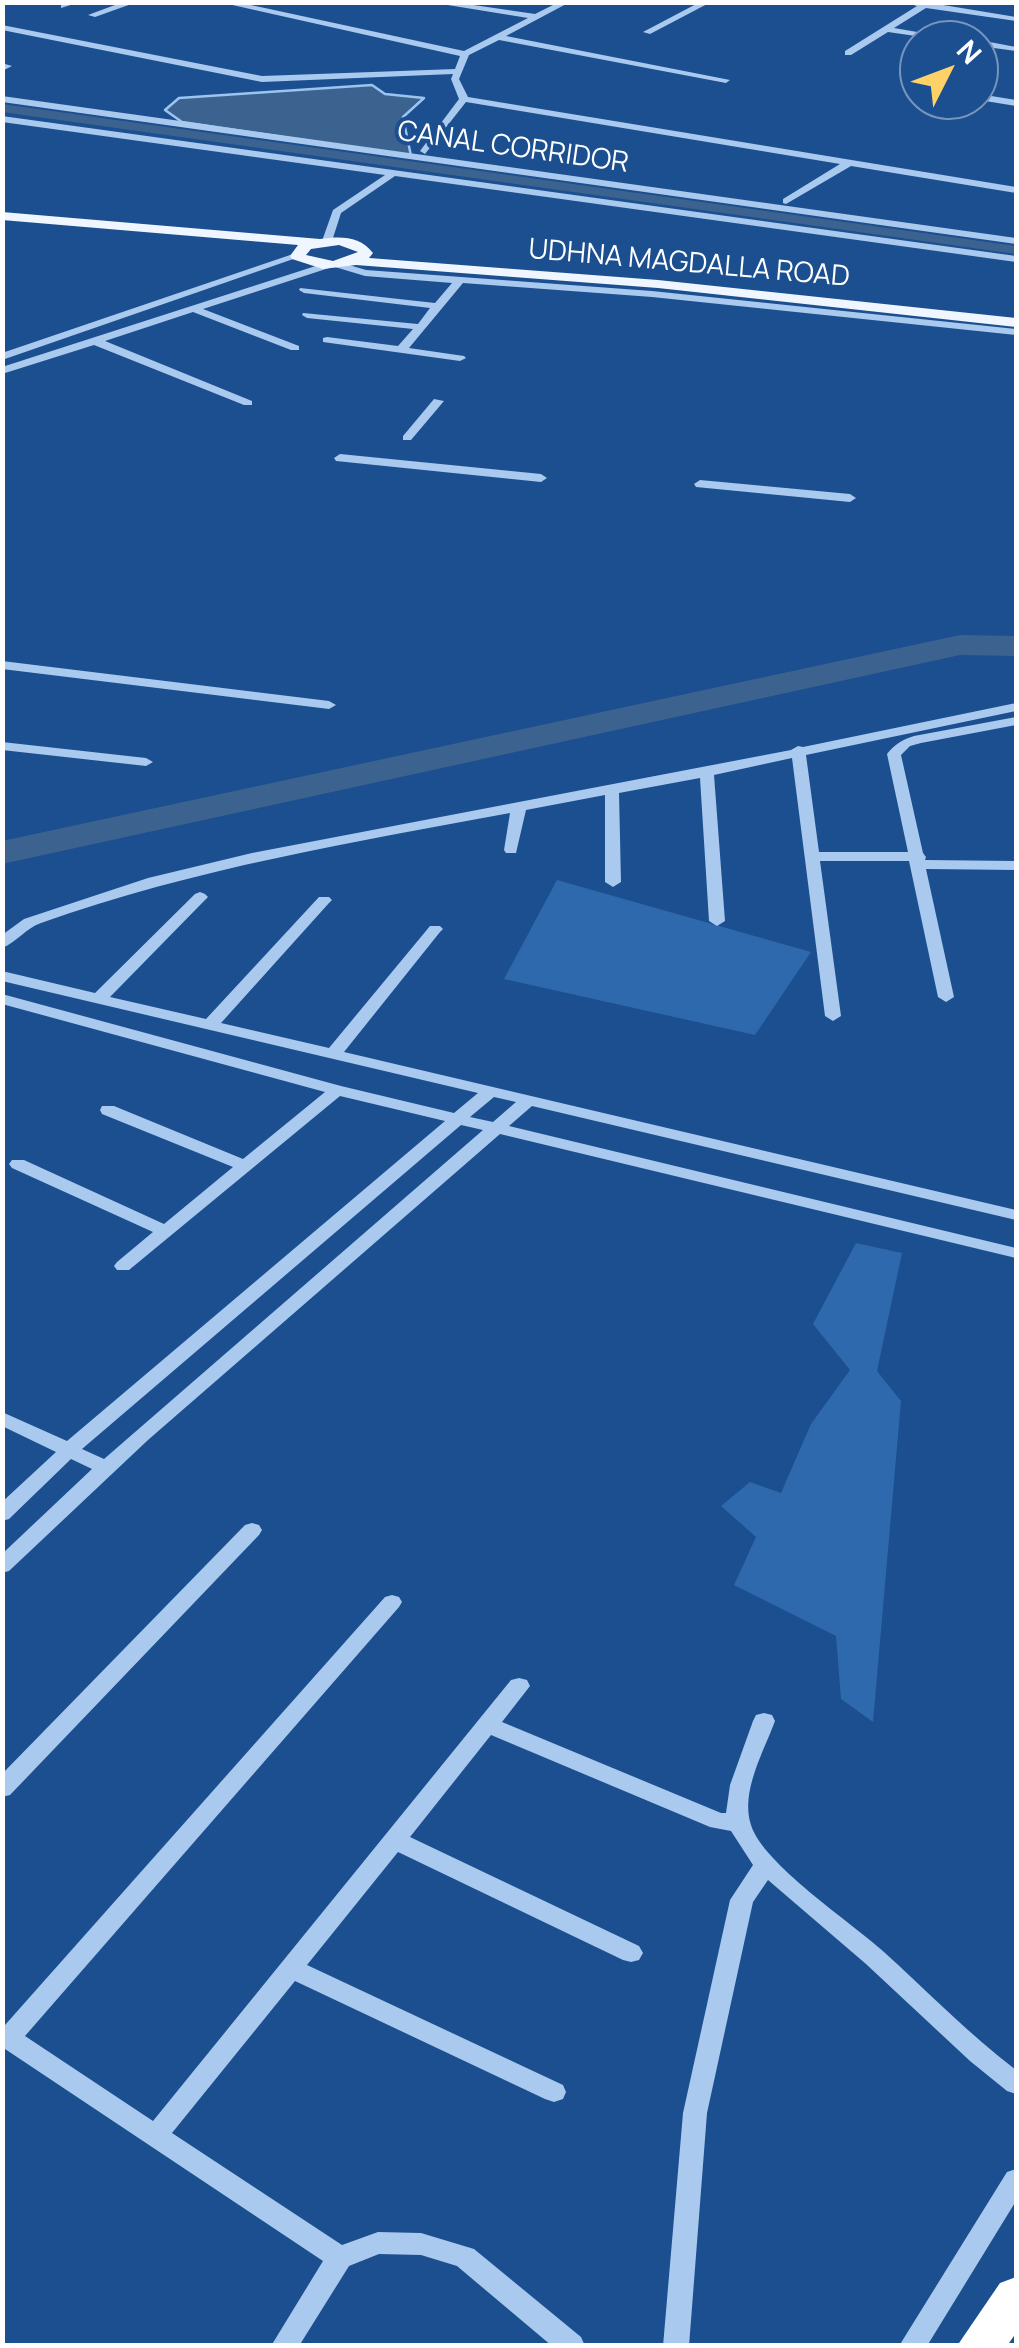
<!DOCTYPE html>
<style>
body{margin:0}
#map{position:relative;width:1019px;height:2348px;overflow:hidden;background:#1b4f8f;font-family:Manrope,sans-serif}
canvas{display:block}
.frame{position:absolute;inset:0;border:5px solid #fff;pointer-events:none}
.north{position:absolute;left:899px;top:20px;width:100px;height:100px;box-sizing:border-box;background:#1b4f8f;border:2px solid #7695bc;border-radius:50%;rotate:48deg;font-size:28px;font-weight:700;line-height:40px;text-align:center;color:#fff}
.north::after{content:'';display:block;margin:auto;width:35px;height:45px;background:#ffd166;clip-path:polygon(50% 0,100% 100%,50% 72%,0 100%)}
</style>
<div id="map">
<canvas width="1019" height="2348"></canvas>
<div class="frame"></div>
<div class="north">N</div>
</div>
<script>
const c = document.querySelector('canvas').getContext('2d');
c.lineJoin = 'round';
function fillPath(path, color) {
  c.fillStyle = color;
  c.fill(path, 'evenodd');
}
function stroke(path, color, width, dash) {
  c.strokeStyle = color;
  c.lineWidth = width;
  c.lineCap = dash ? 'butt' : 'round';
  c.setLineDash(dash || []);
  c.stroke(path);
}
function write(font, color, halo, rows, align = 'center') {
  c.font = font + ' Manrope,sans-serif';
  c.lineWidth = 8;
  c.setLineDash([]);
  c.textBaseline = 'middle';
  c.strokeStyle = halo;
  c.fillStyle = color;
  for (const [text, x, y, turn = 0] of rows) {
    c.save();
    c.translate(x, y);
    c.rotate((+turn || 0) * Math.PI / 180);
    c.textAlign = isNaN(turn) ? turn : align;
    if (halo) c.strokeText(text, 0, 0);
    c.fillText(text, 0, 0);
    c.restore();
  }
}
fillPath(new Path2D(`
 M557,880L811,952L755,1035L504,979Z
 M856,1243L902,1253L877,1371L901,1401L873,1722L841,1699L836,1636L734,1585L756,1537L721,1506L750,1482L781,1493L811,1424L850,1370L813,1324Z`), '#2e69ad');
const water = new Path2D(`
 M372,85L385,94L424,98L403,117L411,156L182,122L165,110L179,98Z`);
fillPath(water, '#3c6290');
stroke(water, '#9cc4f0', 2.5);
fillPath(new Path2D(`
 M2,104L1016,246V254L2,112Z`), '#3c6290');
fillPath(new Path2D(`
 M960,635L1016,636V656L960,655L2,864V841Z`), '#3c6290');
fillPath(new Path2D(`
 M66,2H80L61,8V4Z
 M123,2H137L95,17L88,15Z
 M219,2H237L464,51L528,18L429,2H453L535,14L559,2H570L506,36L730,80L726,83L499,40L469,55L459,79L468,97L1016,187V193L851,166L786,204L783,203V199L840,164L466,102L425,154L420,151L459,99L451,79L453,74L262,82L2,30V25L262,76L455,69L460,56Z
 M700,2H711L650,34L643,32Z
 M902,2H925L1016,17V21L926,8L894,28L964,40H943L888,32L851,55H845V51L917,6Z
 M979,40L1016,47V51L979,46Z
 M5,64L12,66L2,71V65Z
 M979,94L1016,100V106L979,100Z
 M2,96L1016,238V244L2,102Z
 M2,116L1016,256V262L395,176L341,213L332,241L327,244L322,241L333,210L385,175L2,122Z
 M293,254L302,256L2,360V353Z
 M328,262L333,265L332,267L203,309L299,346V350H291L193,312L105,341L252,401V405H244L94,345L2,374V367Z
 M339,262L366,270L652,291L1016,329V335L652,297L463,283L409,348L464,356L466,358L460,361L323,342V338L327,337L398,346L413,329L307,318L302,315L303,313L418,324L430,308L304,293L299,290L300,288L435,303L452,283L365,276L335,267L334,265Z
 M434,399L444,401L411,440H403V436Z
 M340,454L541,474L547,478L541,482L336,461L334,458Z
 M700,480L850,494L856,498L850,502L696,487L694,484Z
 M2,661L329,701L336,705L329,709L2,669Z
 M1016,703V711L806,755L819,852H908L887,754C895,744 902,740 914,736L1016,717V725L921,743L910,746L901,755L923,853L926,857L925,860L1016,861V870L926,869L954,997L946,1002L938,997L909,861H820L841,1016L833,1021L825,1016L792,758L714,775L725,921L717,926L709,921L700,778L619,793L621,882L613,887L605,882V795L526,810L516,853H506L504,850L510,813C350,843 196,868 41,923C26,928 17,942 2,948V935L24,919L148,878L252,853L791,750L798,746L803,747Z
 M2,742L146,758L153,762L146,766L2,750Z
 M200,892L205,894L208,897L205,900L110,997L206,1019L319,897H329L332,900L329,903L221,1023L329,1048L430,926H440L443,929L440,932L344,1052L1016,1210V1220L532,1106L509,1126L1016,1248V1258L500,1134L148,1440L9,1571L2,1573V1554L92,1469L71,1459L9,1519L2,1521V1502L56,1452L2,1426V1412L67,1441L445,1121L340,1096L129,1270H117L114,1266L117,1262L153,1232L12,1168L9,1164L12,1160H24L164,1224L233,1167L102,1114L100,1110L102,1106H114L243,1159L325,1092L2,1004V994L341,1086L454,1113L478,1093L2,981V971L95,993L195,894ZM494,1097L516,1102L493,1122L470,1117ZM461,1125L483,1130L104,1459L82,1449Z
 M252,1523L259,1525L262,1530L259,1535L10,1795L2,1797V1774L245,1525Z
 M392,1595L399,1597L402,1602L399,1607L25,2036L153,2121L511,1680L519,1678L527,1680L530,1686L502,1722L721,1813H726L730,1785L753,1721L756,1715L764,1713L772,1715L775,1721C764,1751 740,1792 751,1825C763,1864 851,1922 884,1952C928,1992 969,2034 1016,2070V2094L1007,2091L970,2061L866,1964L768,1880L753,1902L707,2113L689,2346H663L683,2113L730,1900L753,1865L731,1831L710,1827L491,1735L410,1837L639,1946L643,1953L639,1960L631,1962L623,1960L398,1852L307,1965L563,2085L566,2092L563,2099L554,2102L545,2099L295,1981L172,2133L342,2245L378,2232L421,2233L474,2249L581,2337L585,2346H552L457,2266L421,2255L379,2254L349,2266L299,2346H271L323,2261L2,2047V2024L5,2025L385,1597Z
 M1016,2169V2201L927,2346H899L1007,2172Z`), '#a9c9ee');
fillPath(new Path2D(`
 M2,212L320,239C341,236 360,236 373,253L369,258L658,280L1016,318V327L658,288L356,265L323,269L292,259L290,256L298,245L2,220ZM339,245L358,252L333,261L306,255L311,249Z`), '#f0f6ff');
fillPath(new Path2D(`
 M1016,2277V2333L1007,2346H957L1000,2283Z`), '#fff');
write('28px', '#fff', '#1b4f8f', [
 ["CANAL CORRIDOR",513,148,8],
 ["UDHNA MAGDALLA ROAD",689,264,5]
]);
</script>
